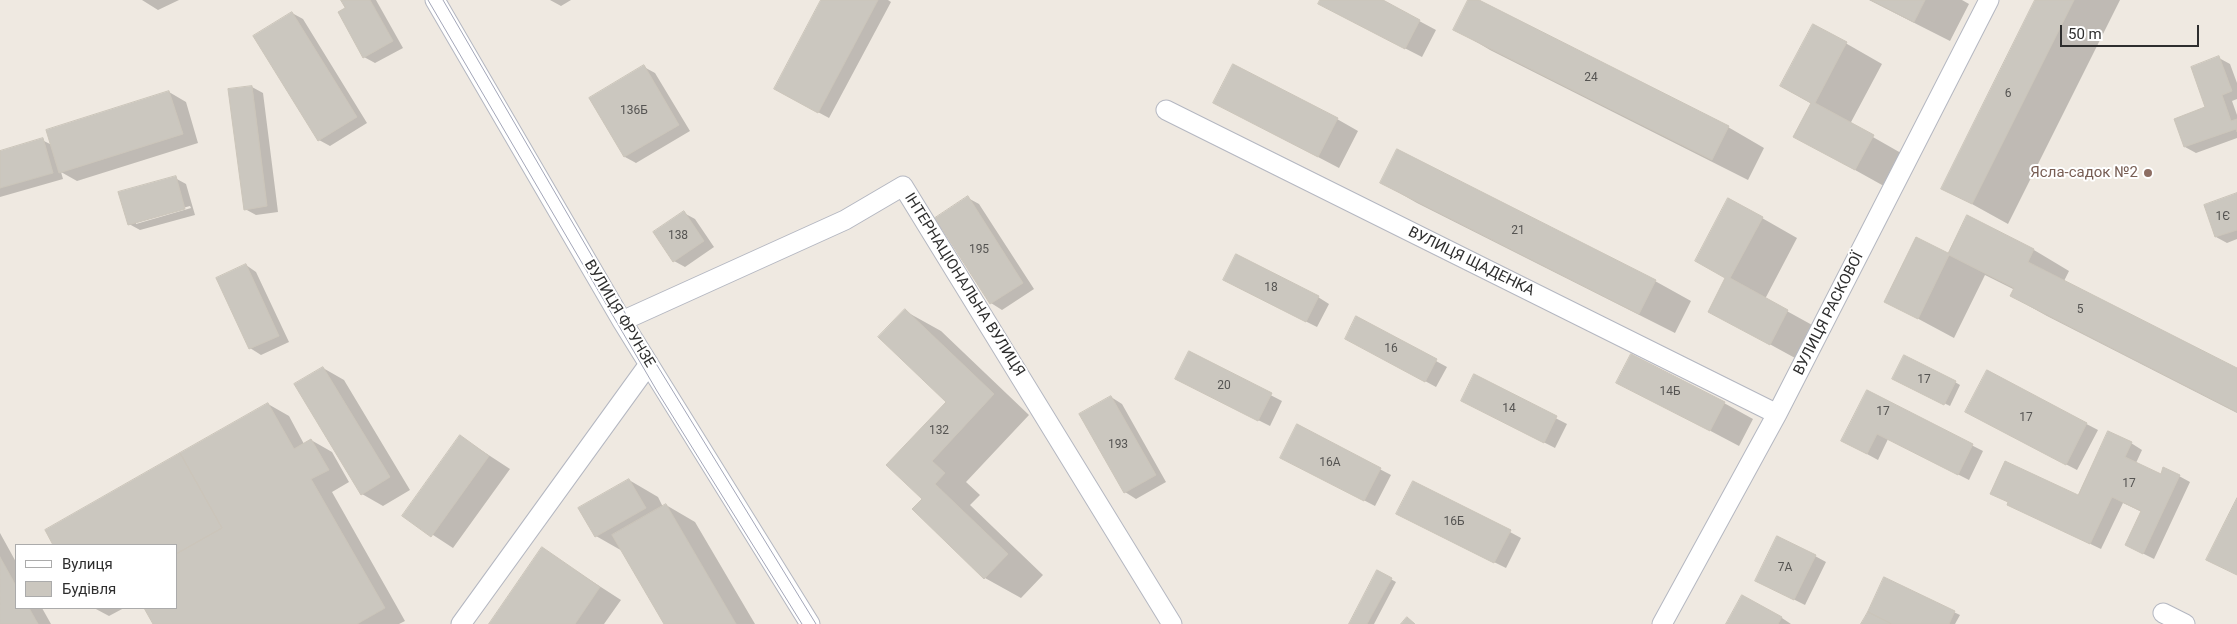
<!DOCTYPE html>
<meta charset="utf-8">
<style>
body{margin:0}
#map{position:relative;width:2237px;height:624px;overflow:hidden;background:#efe9e1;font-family:Roboto,sans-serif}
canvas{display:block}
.legend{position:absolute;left:15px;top:544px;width:162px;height:65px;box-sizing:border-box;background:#fff;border:1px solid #ababab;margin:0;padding:6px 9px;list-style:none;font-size:15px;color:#2e2e2e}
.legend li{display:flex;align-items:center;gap:10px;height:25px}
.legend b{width:25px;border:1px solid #ababab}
.scale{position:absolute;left:2060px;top:25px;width:139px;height:22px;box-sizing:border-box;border:2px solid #2e2e2e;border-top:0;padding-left:6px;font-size:15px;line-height:18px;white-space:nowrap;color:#2e2e2e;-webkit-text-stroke:4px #fff;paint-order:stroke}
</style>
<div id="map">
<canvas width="2237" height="624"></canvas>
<ul class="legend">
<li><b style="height:6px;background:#fff"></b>Вулиця</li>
<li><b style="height:14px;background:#cbc7bf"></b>Будівля</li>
</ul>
<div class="scale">50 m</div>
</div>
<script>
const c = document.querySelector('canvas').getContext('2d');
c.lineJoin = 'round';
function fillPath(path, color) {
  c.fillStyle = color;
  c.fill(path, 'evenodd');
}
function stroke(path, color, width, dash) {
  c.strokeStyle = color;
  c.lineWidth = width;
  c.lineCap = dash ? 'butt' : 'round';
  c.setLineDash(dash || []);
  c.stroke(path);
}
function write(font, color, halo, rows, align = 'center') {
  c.font = font + ' Roboto,sans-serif';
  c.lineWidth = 4;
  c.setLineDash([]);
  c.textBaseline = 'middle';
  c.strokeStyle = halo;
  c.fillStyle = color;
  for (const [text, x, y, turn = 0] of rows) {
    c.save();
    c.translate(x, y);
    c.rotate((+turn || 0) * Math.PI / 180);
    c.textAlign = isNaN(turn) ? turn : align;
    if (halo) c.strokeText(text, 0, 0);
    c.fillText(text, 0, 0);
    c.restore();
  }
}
fillPath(new Path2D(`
 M142,0H179L158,10Z
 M342,0H376L403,48L375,63L364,57Z
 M550,0H571L561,6Z
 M822,0H888L891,2L829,118L786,95Z
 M1322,0H1380L1436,30L1422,57L1336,13Z
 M1469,0H1476L1728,127L1764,148L1748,180L1490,50L1455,29Z
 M1869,0H1962L1969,4L1950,41Z
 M2037,0H2120L2008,224L1943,188Z
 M292,13L303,19L367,123L330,146L319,140Z
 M1814,25L1882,64L1850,124L1908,157L1891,190L1794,136L1812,104L1781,86Z
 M2219,58L2230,64L2237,83V99L2232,101L2237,115V138L2196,153L2185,147L2207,108Z
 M644,67L655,73L690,131L636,163L625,157L591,98Z
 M252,87L263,93L278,212L256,215L245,209Z
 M169,92L186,102L198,143L77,181L61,172L63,179L0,197V152L42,140L52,145Z
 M1215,103L1337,119L1358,131L1339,168Z
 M175,178L186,184L195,215L140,230L129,224ZM190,206L191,208L136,224V221Z
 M1382,183L1655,281L1691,301L1675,333L1417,203Z
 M2237,194V239L2227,243L2216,237L2205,205Z
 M968,198L979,204L1034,289L1002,310L991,303L936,218Z
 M684,213L695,219L714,247L685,267L674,261Z
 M1762,218L1797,238L1765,299L1823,331L1806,364L1709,311Z
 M2034,250L2069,271L2064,281L2237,369V413L2047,316L2011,296L2015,290L1985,275L1954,338L1885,301L1949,255Z
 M246,265L256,272L289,342L261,355L250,348L218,278Z
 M1235,286L1318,297L1329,304L1317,327Z
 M905,311L941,331L1029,415L966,482L980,495L970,505L1043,575L1021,598L985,578L913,509L923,499L888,465L948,402Z
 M1357,344L1436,361L1447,367L1436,387Z
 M1189,353L1282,401L1270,426L1176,379Z
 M323,368L344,380L410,490L383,506L362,494Z
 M1987,372L2098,430L2077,470L1977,418Z
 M1474,376L1567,424L1555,448L1473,406Z
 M1897,380L1955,382L1960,385L1950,406Z
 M1618,382L1724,403L1753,419L1739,446Z
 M1867,392L1983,451L1969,480L1888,439L1878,460L1854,447Z
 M1111,397L1122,404L1166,482L1136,499L1125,492L1081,414Z
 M268,404L289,416L304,444L311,440L332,452L349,482L332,492L405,621L399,624H155L146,608H176V545H54L46,531Z
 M1297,426L1391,475L1375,506L1292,463Z
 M461,437L510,469L453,548L404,516Z
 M2131,443L2142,450L2136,463L2161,475L2179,476L2190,482L2154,559L2138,551L2142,512L2123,503L2101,549L2009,505L2078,497Z
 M629,480L658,497L663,507L666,505L695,522L755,624H666L624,552L596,536Z
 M1409,520L1510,532L1521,538L1506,568Z
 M0,533L16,562V608H42L51,624H0Z
 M542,549L621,600L604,624H491Z
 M1815,556L1826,562L1805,605L1767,586Z
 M1378,572L1396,582L1374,624H1350Z
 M1884,579L1960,615L1955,624H1862Z
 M1743,597L1782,618L1791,624H1727Z
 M94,608H124L109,616Z`), '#0003');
const building = new Path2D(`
 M341,0H370L393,41L363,58L338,12L345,8Z
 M821,0H878L818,113L774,89Z
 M1320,0H1383L1420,20L1405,49L1318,4Z
 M1468,0H1479L1729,126L1712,160L1453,30Z
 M1871,0H1925L1914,22Z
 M2035,0H2074L1972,204L1941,189Z
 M292,12L357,117L318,141L253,36Z
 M1813,24L1847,42L1815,103L1874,135L1855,170L1793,137L1811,103L1780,86Z
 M2219,56L2232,91L2222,95L2231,121L2237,119V132L2236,129L2184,147L2174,119L2205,107L2191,67Z
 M1233,64L1338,118L1318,157L1213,103Z
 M644,65L679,125L624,157L589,98Z
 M252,86L267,206L244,210L228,89Z
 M169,91L183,134L59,173L46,130Z
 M43,138L53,173L0,188V151Z
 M1397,149L1656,280L1639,314L1380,183Z
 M176,176L185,209L128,225L118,192Z
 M2237,193V230L2215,237L2204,205Z
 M968,196L1023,283L990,304L935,218Z
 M1728,198L1763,217L1730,278L1788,310L1770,345L1708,312L1725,278L1695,261Z
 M684,211L704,241L673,262L653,232Z
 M1967,215L2034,249L2028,262L2237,368V412L2010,296L2014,288L1949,255L1918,319L1884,302L1916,237L1948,253Z
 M1236,254L1319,296L1306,322L1223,280Z
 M246,264L279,336L249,349L216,278Z
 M905,309L994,394L932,461L945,473L935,484L1008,554L984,579L912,509L922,499L886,465L946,402L878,337Z
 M1356,316L1437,359L1425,382L1345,339Z
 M1189,351L1272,393L1258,421L1175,379Z
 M1631,354L1725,402L1710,431L1616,383Z
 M1904,355L1956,381L1944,405L1892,379Z
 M323,367L390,477L361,495L294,384Z
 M1987,370L2087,423L2066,465L1965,412Z
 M1474,374L1557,416L1544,443L1461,401Z
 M1867,390L1973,444L1958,475L1877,434L1867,454L1841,441Z
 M1111,396L1156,475L1124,493L1079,414Z
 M268,403L294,449L311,439L329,470L311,479L385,608L357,624H153L144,608H176V554L222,528L180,453Z
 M1297,424L1381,468L1364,501L1280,458Z
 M2108,431L2132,442L2125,457L2161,474L2163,467L2180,475L2143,554L2125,545L2141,511L2112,497L2090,544L2007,505L2008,502L1990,494L2005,461L2078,495Z
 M460,435L489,456L431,537L402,516Z
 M180,453L222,528L176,554V545H53L45,530Z
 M629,479L646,508L595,537L578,508Z
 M1413,481L1511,530L1494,563L1396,514Z
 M2237,498V575L2206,560Z
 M666,504L736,624H664L612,535Z
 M1777,536L1816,555L1794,600L1755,581Z
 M542,547L600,587L575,624H489Z
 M0,557L16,586V608H29L38,624H0Z
 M1377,570L1392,578L1367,624H1349Z
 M1884,577L1955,611L1949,624H1892L1868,612Z
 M1742,595L1782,617L1778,624H1726Z
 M1868,612L1890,623L1889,624H1861Z
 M1407,617L1415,624H1401Z`);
fillPath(building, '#cbc7bf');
stroke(building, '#cbc5ba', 1);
const minor = new Path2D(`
 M435,0L622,321L810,624
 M1166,110L1777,414
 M622,321L845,220L903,186L1172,624
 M2163,613L2185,624
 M461,624L649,364
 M1662,624L1777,414L1989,0`);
stroke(minor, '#b4b7c1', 21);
stroke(minor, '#fff', 19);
stroke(new Path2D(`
 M428,0L657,391L802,624
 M443,0L628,318L816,624`), '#a3a6b8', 1);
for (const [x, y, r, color] of [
 [2148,173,5,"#8d6e63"]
]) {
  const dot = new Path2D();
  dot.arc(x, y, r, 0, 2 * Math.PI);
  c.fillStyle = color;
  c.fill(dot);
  stroke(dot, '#fff', 2);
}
write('12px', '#555452', null, [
 ["24",1591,78],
 ["6",2008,94],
 ["136Б",634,111],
 ["1Є",2223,217],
 ["21",1518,231],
 ["138",678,236],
 ["195",979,250],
 ["18",1271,288],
 ["5",2080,310],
 ["16",1391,349],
 ["17",1924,380],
 ["20",1224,386],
 ["14Б",1670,392],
 ["14",1509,409],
 ["17",1883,412],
 ["17",2026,418],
 ["132",939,431],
 ["193",1118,445],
 ["16А",1330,463],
 ["17",2129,484],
 ["16Б",1454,522],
 ["7А",1785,568]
]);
write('15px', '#785e54', '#fff', [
 ["Ясла-садок №2",2138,173]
], 'right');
write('15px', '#2e2e2e', '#fff', [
 ["ВУЛИЦЯ ЩАДЕНКА",1471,262,26],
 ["ІНТЕРНАЦІОНАЛЬНА ВУЛИЦЯ",964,285,58],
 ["ВУЛИЦЯ ФРУНЗЕ",619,314,59],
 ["ВУЛИЦЯ РАСКОВОЇ",1829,314,-63]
]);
</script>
